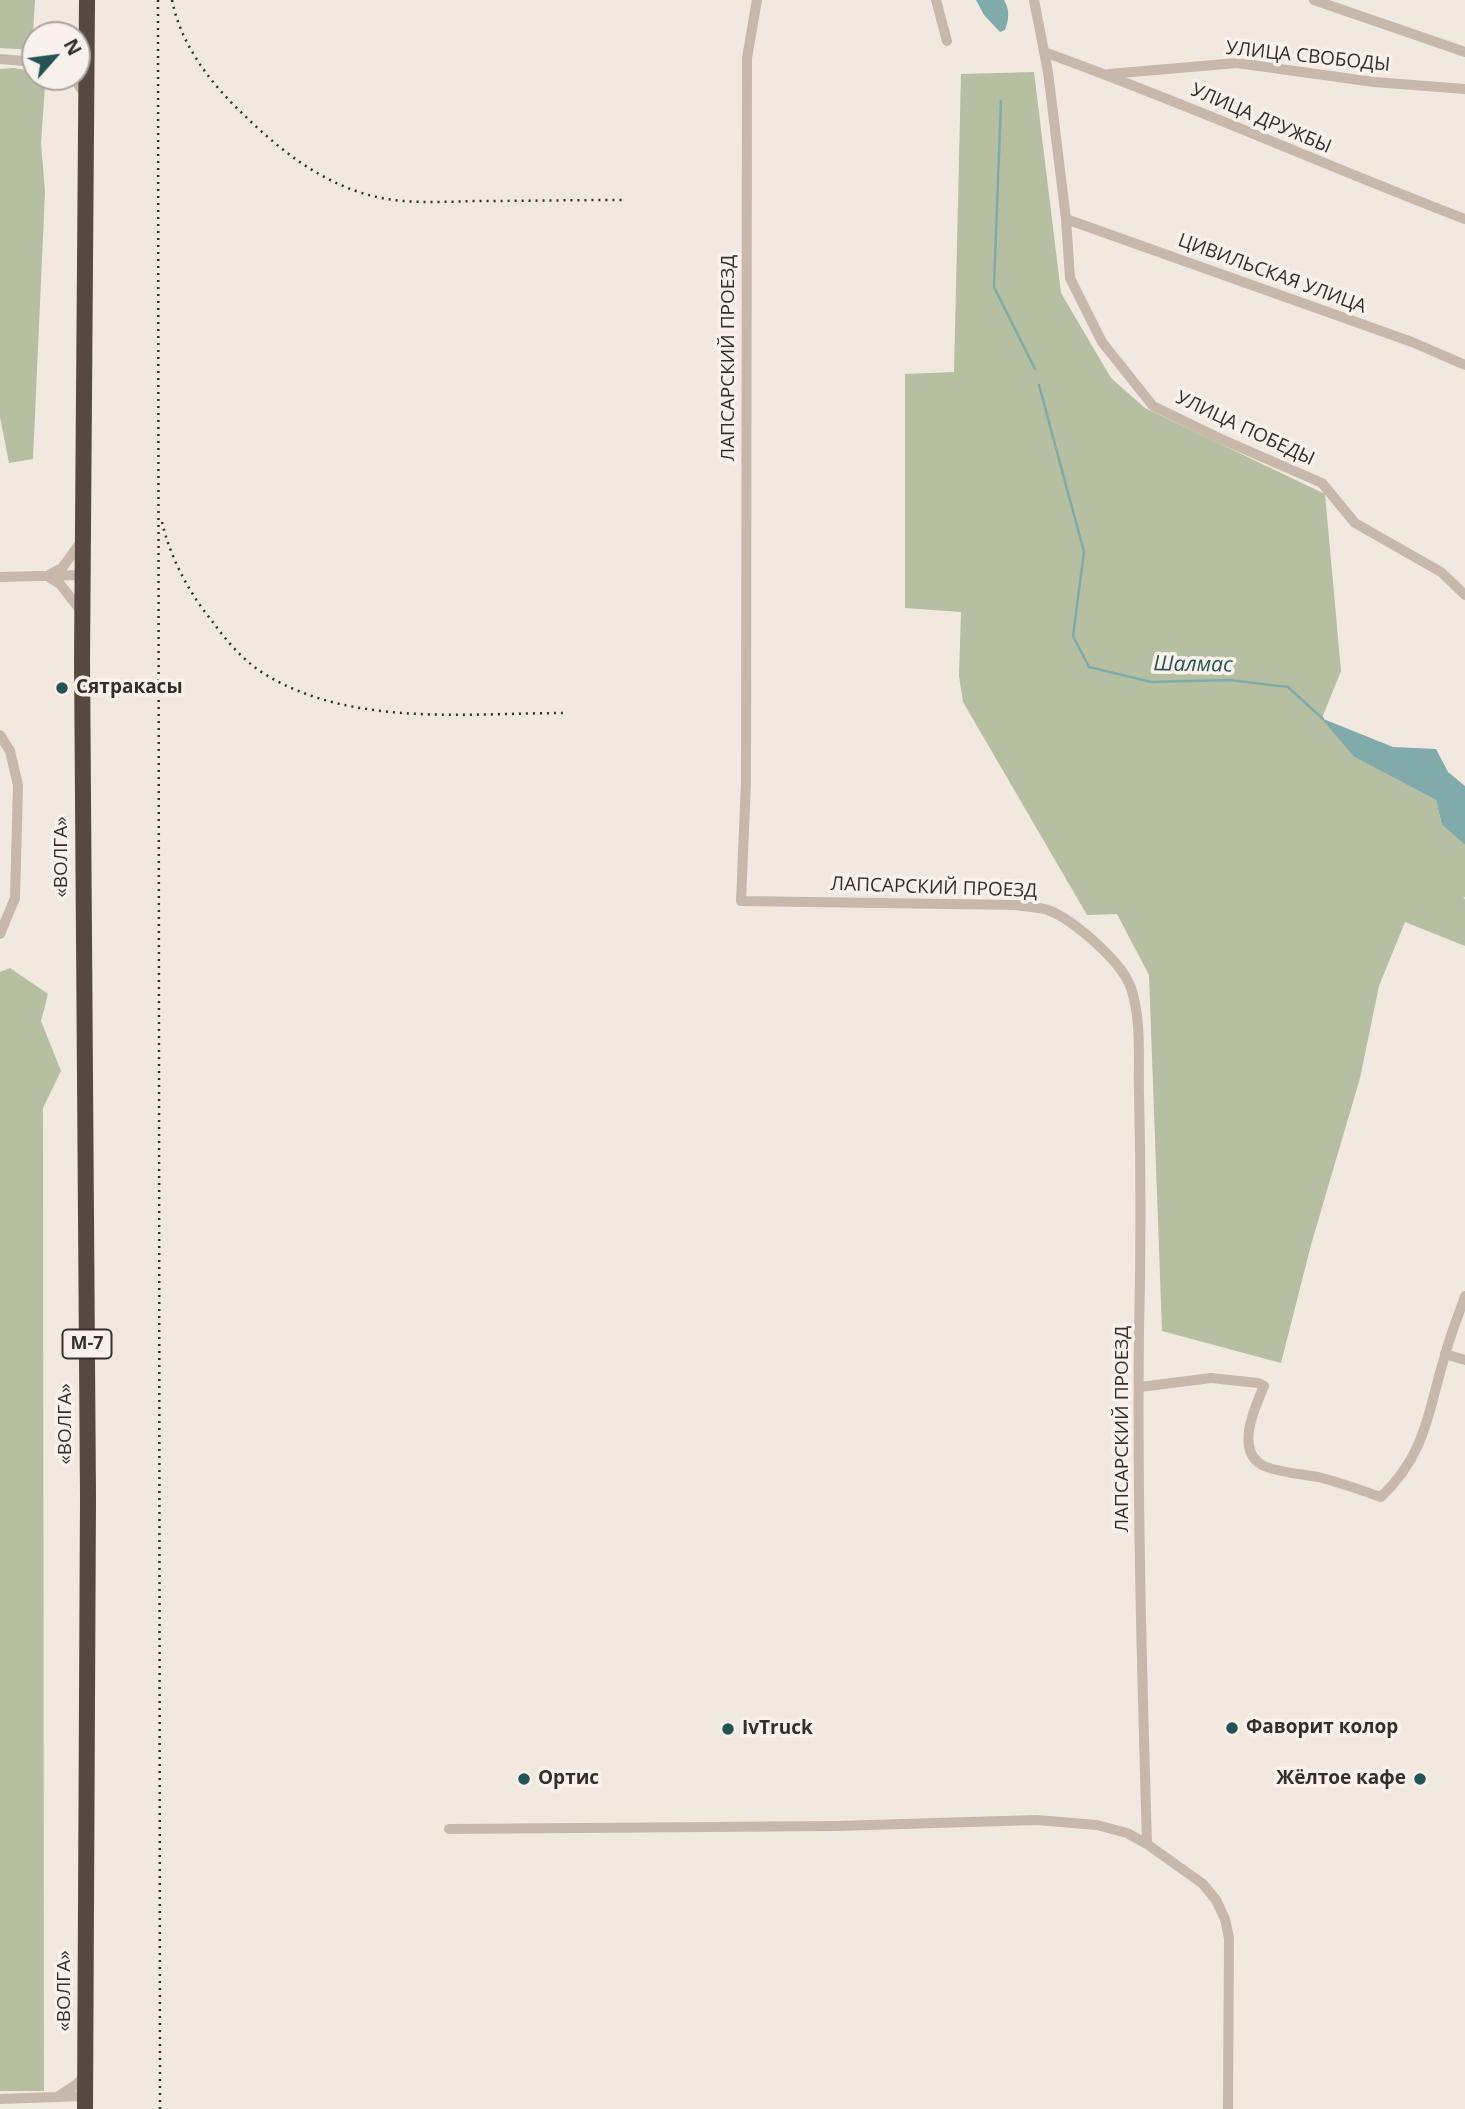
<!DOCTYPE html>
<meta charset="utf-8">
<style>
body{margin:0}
#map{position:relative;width:1465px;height:2109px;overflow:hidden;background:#f1e8e0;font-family:"Open Sans",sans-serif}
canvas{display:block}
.north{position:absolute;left:21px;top:21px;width:70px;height:70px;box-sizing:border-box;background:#f9f2ec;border:2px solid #aba49e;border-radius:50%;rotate:62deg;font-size:19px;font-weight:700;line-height:28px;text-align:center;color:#372e2a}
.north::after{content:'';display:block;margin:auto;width:24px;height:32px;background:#235355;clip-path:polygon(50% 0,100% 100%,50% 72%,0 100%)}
</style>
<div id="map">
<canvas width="1465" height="2109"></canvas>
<div class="north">N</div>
</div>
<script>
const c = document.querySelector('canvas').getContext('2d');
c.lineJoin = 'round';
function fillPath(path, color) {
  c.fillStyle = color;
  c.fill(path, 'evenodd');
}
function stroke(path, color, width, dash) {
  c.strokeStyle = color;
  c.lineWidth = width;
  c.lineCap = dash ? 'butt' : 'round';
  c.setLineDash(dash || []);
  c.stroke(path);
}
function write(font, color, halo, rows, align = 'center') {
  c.font = font + ' "Open Sans",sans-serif';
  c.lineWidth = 7;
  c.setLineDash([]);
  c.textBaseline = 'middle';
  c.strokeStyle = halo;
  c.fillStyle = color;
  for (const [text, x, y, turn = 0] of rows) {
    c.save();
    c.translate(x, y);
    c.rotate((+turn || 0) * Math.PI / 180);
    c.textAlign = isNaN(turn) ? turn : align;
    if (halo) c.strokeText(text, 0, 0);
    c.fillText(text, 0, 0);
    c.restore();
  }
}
fillPath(new Path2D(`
 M0,0H35L32,50L0,48Z
 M14,68L35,72V77H41L45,86L41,143L45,192L33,459L9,463L0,417V69Z
 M1034,72L1061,293L1111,378L1145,408L1325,494L1341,671L1322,718L1354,757L1436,800L1442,825L1465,845V897L1463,898L1465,899V946L1405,922L1379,986L1360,1078L1311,1245L1281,1363L1162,1331L1149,975L1117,914L1087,915L963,702L959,676L961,612L905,608V374L954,372L961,74Z
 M10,968L48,994L41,1021L61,1071L43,1108L44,2091H0V972Z`), '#b6bfa1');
fillPath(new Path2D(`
 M976,0H1004C1010,10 1009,19 1005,30L1000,32L984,15Z
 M1321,718L1393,747L1436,749L1448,772L1465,786V845L1442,825L1436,800L1354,757Z`), '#81abab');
stroke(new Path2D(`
 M1001,101L994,287L1035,369
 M1039,385L1084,552L1073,636L1089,667L1151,682L1230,680L1288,687L1323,719`), '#81abab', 2.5);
stroke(new Path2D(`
 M757,0L747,58L746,781L741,901L1017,905C1027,907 1039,907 1048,910C1074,920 1122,962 1131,988C1142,1021 1138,1059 1139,1094C1141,1173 1141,1252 1139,1331C1137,1502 1142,1673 1147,1844
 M936,0L947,41
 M1034,0L1048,72L1066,219L1070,278L1102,342L1153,406L1221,439L1322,483L1355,523L1441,572L1465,595
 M1314,0L1465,52
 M1044,52C1186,103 1324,165 1465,219
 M0,59L35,62
 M1109,74L1237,63L1374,82L1465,89
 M73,77L85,94
 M1066,219L1412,342L1465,365
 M49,575L62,568L81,542
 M47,576L60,584L81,611
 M0,577L83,575
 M0,735L10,751L18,785L15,898L0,934
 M1445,1354L1465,1360
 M1140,1387L1211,1378L1258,1383L1264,1386C1255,1407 1234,1452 1264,1466C1281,1473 1301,1474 1318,1477C1339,1482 1360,1490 1381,1497C1428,1452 1428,1409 1446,1352C1451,1333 1459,1314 1465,1296
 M449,1829L836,1826L1037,1820L1097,1825L1127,1833L1147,1844L1203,1884L1216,1900L1225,1919L1229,1938L1228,2109
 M59,2096L77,2084L85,2075
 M0,2099L85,2096`), '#c8b8ac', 10);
stroke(new Path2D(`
 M85,2109L88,1497L82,659L87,0`), '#574842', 16);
stroke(new Path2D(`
 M158,0L160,2109
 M172,0C181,46 212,85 245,116C278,148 314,177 359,192C396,205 436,202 475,201C525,201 574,200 624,200
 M162,522C170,557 189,593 212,621C225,639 241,658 260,671C347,728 466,713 566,713`), '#372e2a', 2.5, [2, 5]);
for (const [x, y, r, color] of [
 [62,688,7,"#235355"],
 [1232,1728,7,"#235355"],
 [728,1729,7,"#235355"],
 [524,1779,7,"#235355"],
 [1420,1779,7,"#235355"]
]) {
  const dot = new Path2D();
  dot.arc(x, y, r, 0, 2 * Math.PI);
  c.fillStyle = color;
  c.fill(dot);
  stroke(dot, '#f9f2ec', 2.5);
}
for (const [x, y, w] of [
 [87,1344,49]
]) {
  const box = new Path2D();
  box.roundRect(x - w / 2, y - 14.5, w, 29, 5);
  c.fillStyle = '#f9f2ec';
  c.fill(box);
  stroke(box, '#372e2a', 2);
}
write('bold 18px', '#372e2a', null, [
 ["М-7",87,1344]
]);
write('19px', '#372e2a', '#f9f2ec', [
 ["УЛИЦА СВОБОДЫ",1308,57,6],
 ["УЛИЦА ДРУЖБЫ",1261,119,23],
 ["ЦИВИЛЬСКАЯ УЛИЦА",1272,274,20],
 ["ЛАПСАРСКИЙ ПРОЕЗД",729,358,-90],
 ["УЛИЦА ПОБЕДЫ",1245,429,25],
 ["«ВОЛГА»",62,857,-90],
 ["ЛАПСАРСКИЙ ПРОЕЗД",934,888,2],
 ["«ВОЛГА»",66,1424,-90],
 ["ЛАПСАРСКИЙ ПРОЕЗД",1123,1429,-90],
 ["«ВОЛГА»",65,1991,-90]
]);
write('bold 19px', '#372e2a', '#f9f2ec', [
 ["Сятракасы",76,688],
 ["Фаворит колор",1246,1728],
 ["IvTruck",742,1729],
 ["Ортис",538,1779],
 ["Жёлтое кафе",1406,1779,"right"]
], 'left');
write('italic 21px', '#235355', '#f9f2ec', [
 ["Шалмас",1193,665,1]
]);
</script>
